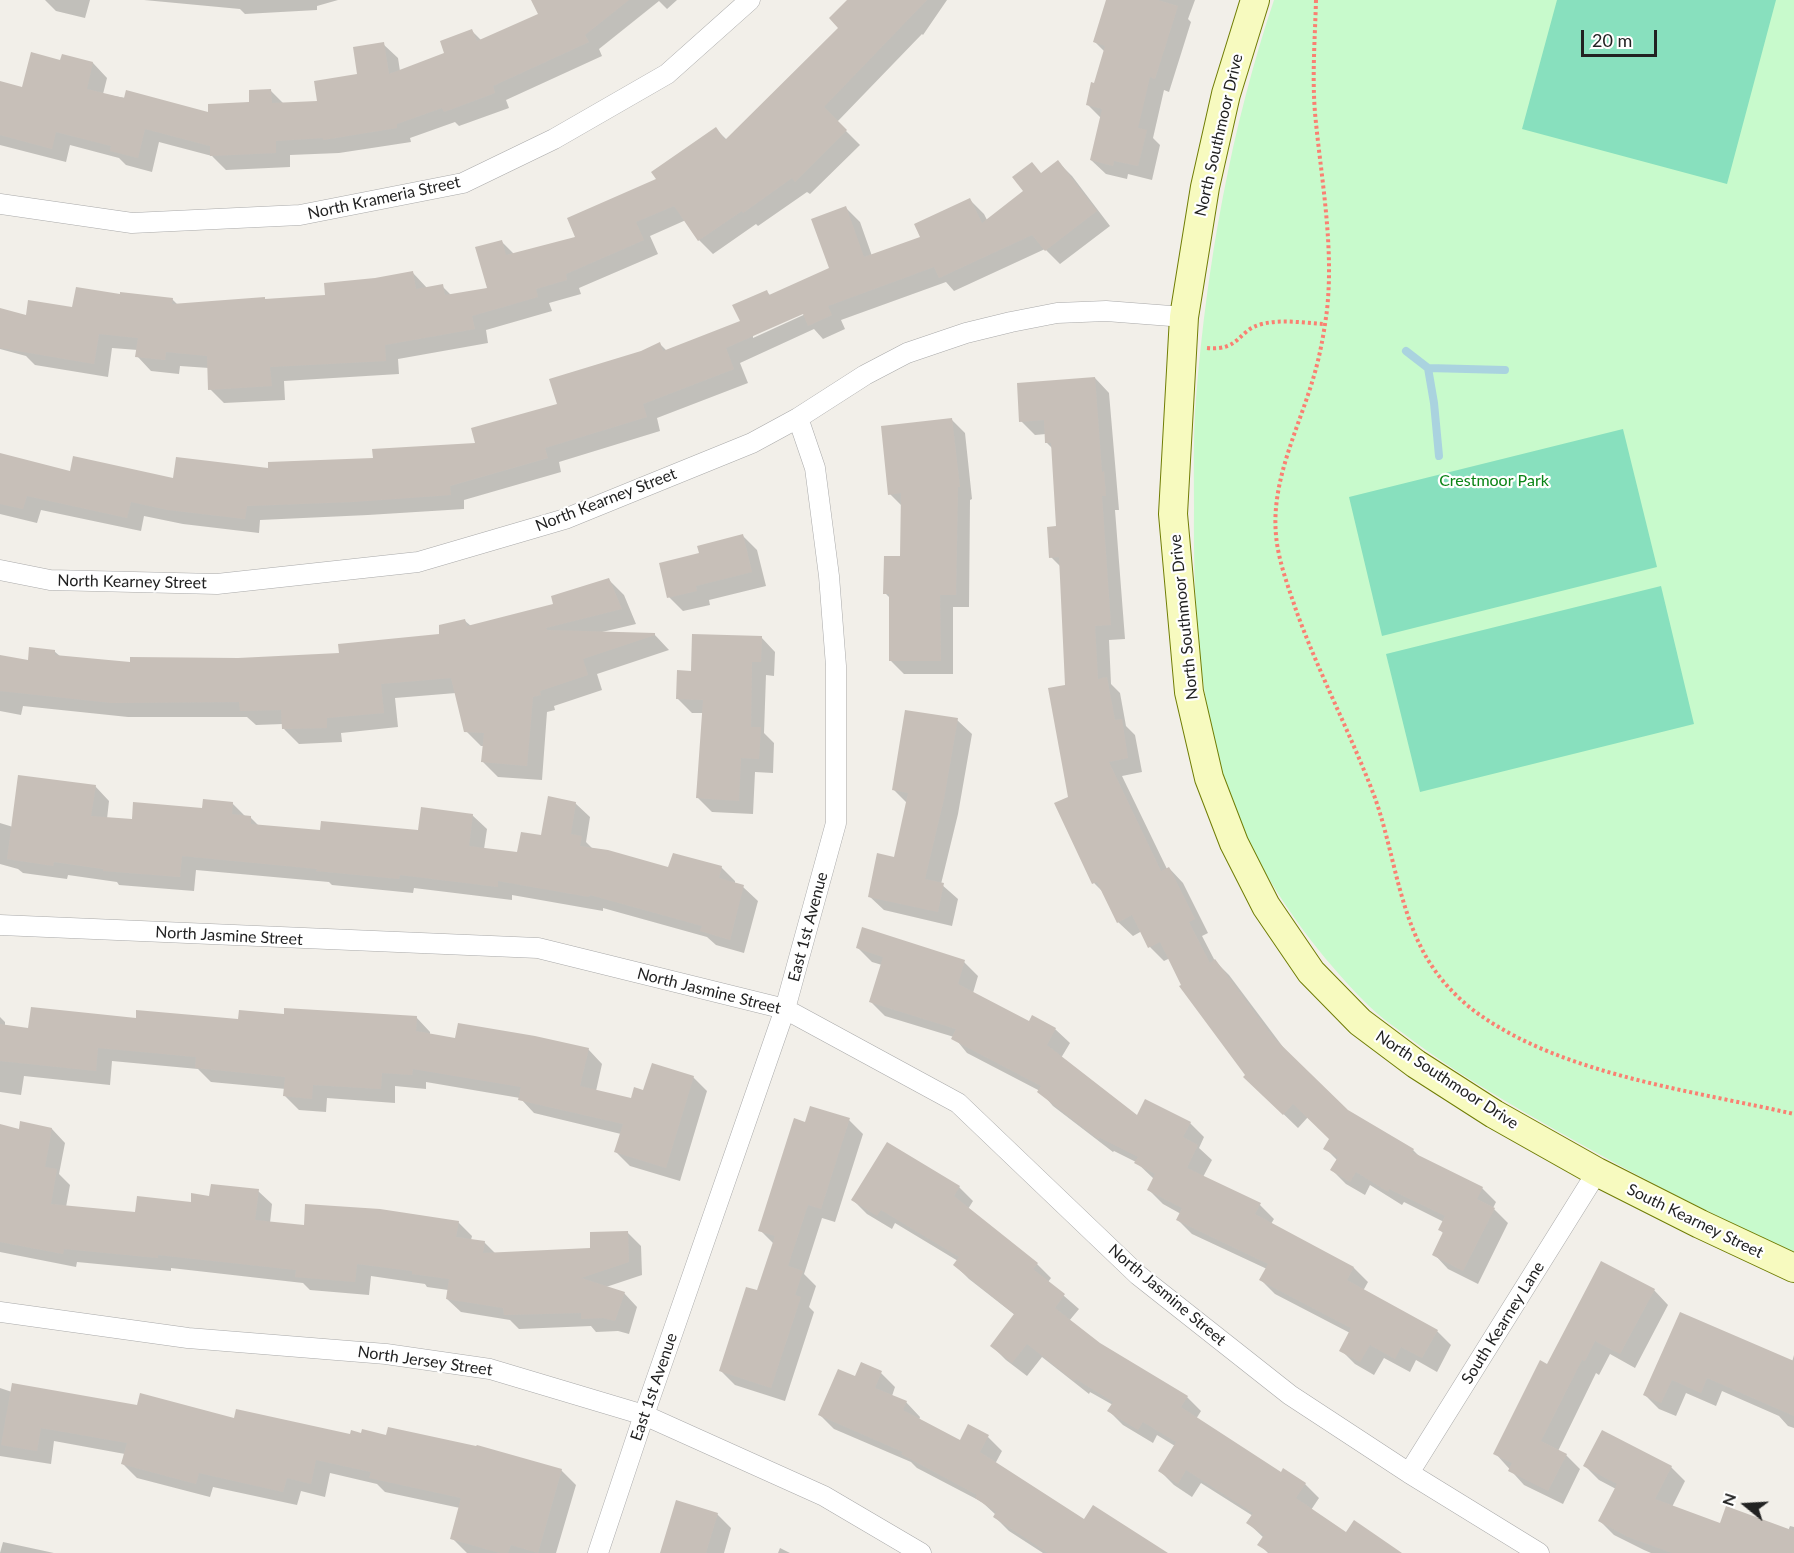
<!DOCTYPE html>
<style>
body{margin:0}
#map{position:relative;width:1794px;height:1553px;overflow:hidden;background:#f2efe9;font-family:Lato,sans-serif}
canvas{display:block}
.north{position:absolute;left:1716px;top:1475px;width:60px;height:60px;-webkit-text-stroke:4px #fff;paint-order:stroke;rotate:288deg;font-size:16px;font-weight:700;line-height:24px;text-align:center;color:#222}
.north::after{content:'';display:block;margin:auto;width:21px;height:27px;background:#222;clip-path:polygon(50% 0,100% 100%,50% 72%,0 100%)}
.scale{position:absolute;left:1581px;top:30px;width:76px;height:27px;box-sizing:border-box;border:3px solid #222;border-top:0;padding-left:8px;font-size:18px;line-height:21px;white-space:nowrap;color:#222;-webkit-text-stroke:4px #fff;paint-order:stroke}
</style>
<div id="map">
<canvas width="1794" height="1553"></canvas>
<div class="north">N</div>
<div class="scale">20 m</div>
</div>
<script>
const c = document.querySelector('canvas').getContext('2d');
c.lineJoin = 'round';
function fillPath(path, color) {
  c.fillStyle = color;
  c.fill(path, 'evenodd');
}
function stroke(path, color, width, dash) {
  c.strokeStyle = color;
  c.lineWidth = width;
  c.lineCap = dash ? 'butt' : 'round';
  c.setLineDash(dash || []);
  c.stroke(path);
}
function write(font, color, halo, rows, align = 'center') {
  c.font = font + ' Lato,sans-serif';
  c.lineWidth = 4.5;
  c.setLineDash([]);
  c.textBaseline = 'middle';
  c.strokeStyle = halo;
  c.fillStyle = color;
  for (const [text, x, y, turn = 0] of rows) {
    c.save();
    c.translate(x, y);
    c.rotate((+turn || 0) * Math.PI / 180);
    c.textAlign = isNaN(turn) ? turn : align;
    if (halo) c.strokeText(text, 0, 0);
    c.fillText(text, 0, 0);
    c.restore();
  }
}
fillPath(new Path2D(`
 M1274,0H1794V1252C1700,1210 1613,1163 1524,1112C1481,1087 1439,1061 1400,1031C1389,1023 1378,1015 1369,1006C1308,945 1253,868 1226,785C1198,698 1193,598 1194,507C1194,471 1193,434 1196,398C1207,263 1231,128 1274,0Z`), '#c8facc');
fillPath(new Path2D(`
 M1557,0H1776L1727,184L1522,129Z
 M1623,429L1657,567L1382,636L1349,497Z
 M1661,586L1694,724L1420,792L1386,654Z`), '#88e0be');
fillPath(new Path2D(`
 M45,0H90L85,18L56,11Z
 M144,0H338L317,6V10L245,14L240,9Z
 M533,0H677L667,9L659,1L599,49L602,56L506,100L509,108L459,126L455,122L410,138L411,142L339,153L290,155V167L226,170L212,156L159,142L152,172L126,165L119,158L70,145L66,162L0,145V83L23,89L61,62L63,56L93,63L107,78L103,94L210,113L251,103L271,91L284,104L319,102L359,75L383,44L398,58L400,71L446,54L472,31L482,41L540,15Z
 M849,0H947L923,35L922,34L837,122L860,145L810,194L807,192L758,226L756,224L713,254L699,240L686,220L650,236L658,254L579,288L581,294L549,303L552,311L486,330L488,343L398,359L399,374L284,381L285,400L224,403L210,389L209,368L180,366L179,374L151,371L137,356L138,350L112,348L108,377L35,365L26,356L0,349V310L27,317L74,309L121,296L172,299L178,305L264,298L267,301L327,296L375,280L413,273L427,288L442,286L452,296L489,289L502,242L515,255L577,237L658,180L716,129L727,140L840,28Z
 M1107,0H1195L1188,19L1191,22L1169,92L1164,90L1153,138L1160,145L1152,180L1128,174L1127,179L1106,174L1091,160L1101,118L1088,105L1105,52L1094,41Z
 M1058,162L1072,176L1110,226L1060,264L1045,249L954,291L946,282L841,320L845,329L823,339L814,329L740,363L748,383L657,418L660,431L559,462L561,472L464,500V509L368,515L260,520L259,533L183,524L144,516L141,531L41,510L37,523L0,514V455L71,472L175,479L375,459L477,444L559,405L642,352L660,344L667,351L742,322L766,291L771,296L831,269L846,208L860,222L872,256L922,238L970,200L984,214L987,220L1025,191L1042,174ZM809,310L810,312L753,338V335Z
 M1095,378L1109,393L1119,510H1115L1125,639L1109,640L1111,684L1120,693L1126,726L1135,735L1142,772L1122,776L1167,869L1169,868L1183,883L1208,933L1202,936L1215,961L1229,975L1286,1051L1347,1111L1413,1150L1421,1158L1482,1188L1496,1202L1493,1208L1508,1223L1478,1284L1448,1269L1434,1254L1444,1234L1440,1230L1444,1222L1404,1202L1402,1205L1370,1185L1365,1195L1346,1184L1332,1170L1338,1161L1325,1148L1331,1139L1308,1117L1298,1128L1245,1077L1247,1075L1183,985L1170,958L1164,961L1150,947L1142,931L1133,936L1118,922L1105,894L1094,883L1070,798L1061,567L1051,557L1058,528L1053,449L1047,443L1046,434L1035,435L1021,421Z
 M952,420L965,433L972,499L970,500L969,607H953V674H904L891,661V599L885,593L901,558L902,506L890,494Z
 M743,536L757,550L766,586L709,600L710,605L683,611L669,597L701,554Z
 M609,580L624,595L636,624L602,632L654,634L669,650L597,674L602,690L554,706L555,710L547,712L542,780L498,777L483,762L484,746H481L466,731L456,693L395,698L398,727L341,733L342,742L299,744L284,729L283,724L256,725L247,717H128L23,706L21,715L0,711V656L29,662L54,651L61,657L131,664L341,654L440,635L464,620L471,626L555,606Z
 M761,637L775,652L774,676L766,675L764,733L774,743L773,773L755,772L753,814L712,812L698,798L704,713H692L677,698L693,673Z
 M957,720L972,734L958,814L941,884L958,899L952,926L884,910L869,896L895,858L907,803L893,789Z
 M95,786L109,801L107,819L133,821L232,803L246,817L251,818L259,826L321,832H420L472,815L487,829L484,849L518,853L542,837L575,803L590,817L586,842L593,849L669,868L721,867L735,881V884L743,887L758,901L744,953L716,945L707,937L603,908V911L512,895V900L414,888L413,893L332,885L329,882L196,870L194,891L119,885L117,882L68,875L67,879L23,873L18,869L0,864V823L13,827Z
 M858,948L964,962L978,976L973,993L1030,1023L1055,1029L1070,1043L1061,1058L1138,1117L1190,1123L1204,1137L1199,1148L1212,1160L1203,1177L1260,1205L1274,1219L1271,1224L1354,1268L1368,1282L1363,1291L1437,1331L1451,1345L1437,1372L1416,1360L1410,1372L1384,1358L1374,1375L1355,1364L1341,1350L1350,1333L1275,1294L1261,1280L1267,1269L1192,1234L1178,1220L1181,1214L1163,1204L1149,1190L1154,1179L1136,1162L1114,1151L1113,1152L1053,1106L1040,1091L967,1053L954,1037L885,1016L871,1002L882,965L872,962Z
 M285,1016L416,1017L430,1032V1035L456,1039L588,1049L602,1064L596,1091L632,1099L644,1092L693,1077L707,1091L680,1181L630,1166L616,1152L621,1134L534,1113L520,1098L426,1082V1089L395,1086V1103L327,1098L326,1112L299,1110L285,1096L286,1089L211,1082L198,1069L112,1061L110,1085L24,1076L21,1095L0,1092V1017L5,1022V1026L30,1030L137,1020H240Z
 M849,1120L863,1134L835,1222L822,1218L804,1274L816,1286L809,1307L814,1312L785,1401L735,1385L721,1371L758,1292L774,1244L760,1230L806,1124Z
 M0,1125L20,1130L52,1129L65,1143L59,1174L70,1185L66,1207L137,1214L192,1203L210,1197L258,1191L272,1204L270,1223L305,1226L458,1222L472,1236L471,1240L484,1242L496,1254L592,1250L627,1232L641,1246L642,1275L606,1287L624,1293L637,1307L629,1334L618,1331L596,1332L591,1326L519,1329L510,1320L461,1312L447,1299L448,1290L427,1287L425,1284L371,1276L369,1295L310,1290L303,1283L171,1268V1271L77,1262L76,1267L0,1252Z
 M959,1187L973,1201L968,1209L1037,1264L1051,1278L1048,1282L1079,1309L1069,1321L1099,1344L1187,1397L1201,1411L1196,1419L1281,1474L1305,1484L1319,1498L1311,1510L1346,1534L1400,1553H1268L1259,1544L1264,1538L1248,1523L1253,1516L1201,1483L1192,1497L1174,1485L1160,1471L1175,1446L1157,1435L1153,1443L1123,1425L1109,1411L1113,1405L1090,1392L1089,1394L1042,1357L1027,1376L1006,1360L992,1346L1015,1315L969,1279L955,1265L958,1261L895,1223L892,1229L867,1214L853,1200Z
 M1654,1290L1668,1305L1635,1368L1610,1354L1599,1375L1596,1373L1558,1451L1566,1455L1580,1469L1563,1504L1524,1485L1495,1453L1547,1366Z
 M1681,1314L1792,1362L1794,1355V1428L1788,1426L1779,1416L1722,1391L1716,1406L1686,1393L1676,1416L1659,1409L1645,1395Z
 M881,1373L895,1387L892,1396L906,1402L920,1417L919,1420L961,1442L988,1437L1002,1451L995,1464L1085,1521L1164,1553H1043L1009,1531L995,1517L996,1515L982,1502L917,1468L911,1462L834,1429L820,1415L856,1378Z
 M0,1388L12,1392L138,1407L351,1436L561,1470L576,1485L556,1553H467L452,1538L460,1508L385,1492L377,1484L330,1473L325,1497L301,1491L297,1505L213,1487L210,1497L137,1478L123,1464L125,1454L54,1441L51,1464L0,1456Z
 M1585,1466L1671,1467L1685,1481L1672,1507L1721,1525L1788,1531L1790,1526L1794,1527V1553H1651L1644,1550L1614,1535L1600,1521L1616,1489L1599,1480Z
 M717,1514L731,1528L724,1553H662Z
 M3,1542L54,1553H0Z
 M780,1548L790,1553H778Z`), '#0003');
stroke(new Path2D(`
 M1406,351L1428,368L1505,370
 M1428,368L1434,403L1439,456`), '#aad3df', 8);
fillPath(new Path2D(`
 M531,0H629L585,35L589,42L493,86L495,93L444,112L442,108L397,124V128L323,140V138L276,141V153L210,156V146L145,129L138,158L110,151L111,146L56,132L52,149L0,135V81L22,87L31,52L60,60L62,54L93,62L87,89L124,98L126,90L208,112V104L249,102V90L271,89L272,103L317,101L314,81L357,74L353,47L384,42L389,74L444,53L440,41L472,29L477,41L538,14Z
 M847,0H927L824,107L847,130L795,182L792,178L743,213L742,211L698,241L674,206L636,222L644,240L566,274L567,280L536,289L538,297L472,316L475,329L385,345L386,361L270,367L272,386L208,390L207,356L166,352L165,360L135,357L138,338L99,334L94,364L0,348V308L26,315L28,300L72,307L76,287L120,294V292L173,298L172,304L265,297V299L325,295L324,283L375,278L413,271L416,289L443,284L445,295L487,288L475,247L502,240L506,255L575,237L567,218L656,179L651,172L716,127L725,140L838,28L829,18Z
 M1106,0H1158L1178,6L1155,79L1150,77L1138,128L1147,130L1138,166L1114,161L1113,166L1090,160L1102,109L1086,105L1091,82L1094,83L1105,46L1093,42Z
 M1058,160L1097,211L1045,251L1032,235L939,278L934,267L828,306L832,315L808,326L803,314L726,348L734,369L643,404L647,417L545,448L548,458L450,486L451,495L353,502L247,506L245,519L168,510L131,502L127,518L27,496L23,509L0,504V453L70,471L73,456L173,478L176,457L268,468V462L373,458L372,449L475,443L471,428L557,404L549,379L641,351L660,342L663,351L740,321L732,305L767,290L769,295L829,268L811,219L846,206L864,257L920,237L914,224L970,198L982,223L1023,191L1012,177L1032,162L1041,173Z
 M1095,377L1102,472L1104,471L1106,496H1102L1111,625L1095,626L1098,679L1107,677L1115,720L1122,719L1128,758L1109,762L1161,871L1169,867L1195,919L1189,922L1210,963L1215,959L1273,1037L1348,1110L1414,1149L1412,1152L1483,1187L1477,1199L1495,1208L1463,1271L1432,1255L1443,1232L1438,1230L1445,1216L1389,1189L1388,1192L1356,1172L1350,1182L1330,1170L1338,1157L1323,1149L1329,1139L1293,1104L1283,1115L1243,1077L1245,1075L1179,986L1181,985L1160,942L1148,948L1132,915L1117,923L1097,882L1092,884L1054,803L1068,797L1048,688L1065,685L1059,557L1049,558L1047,527L1056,526L1051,443H1045L1044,420L1019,422L1017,383Z
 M952,418L960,487H958L956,595H940L941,661H889V594H883L884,556H900L901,493L888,495L881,426Z
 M743,534L752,572L696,586L697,591L667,598L659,563L699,553L697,546Z
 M609,578L622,609L546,628L547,630L655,633V635L583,659L588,675L540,691L541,695L533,697L527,766L481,762L484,733L464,732L451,678L381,684L384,713L327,718V728L282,729L281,710L240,711L239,702L112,703L0,691V655L28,660L29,647L55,650V655L130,662V657L238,658L339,653L338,644L439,634V625L465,619L467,626L553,604L551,596Z
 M692,634L762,636L761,662H752L751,727H761L759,759L741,758L739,801L696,798L703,700L676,699L677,670L691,671Z
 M905,710L958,718L944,799L925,879L944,883L938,912L868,897L877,853L894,857L908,793L892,790Z
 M18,775L96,785L91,816L132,819L133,802L202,808L203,799L233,802L232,814L251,816V824L320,830L321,821L418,830L421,807L473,814L469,846L517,852L521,832L541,835L548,796L576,802L571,834L582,836L580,846L608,850L668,867L673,853L722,866L719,878L744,885L730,940L700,931L702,926L590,895L589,897L498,881V887L400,875L399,879L316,871L317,869L182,856L180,877L103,871V869L54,862L53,866L7,859Z
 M862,927L965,960L958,984L1029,1021L1032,1015L1056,1028L1047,1045L1137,1115L1145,1099L1191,1122L1183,1137L1198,1145L1187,1168L1261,1203L1255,1214L1354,1267L1347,1280L1438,1330L1422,1358L1401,1347L1395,1359L1370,1345L1360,1362L1339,1351L1351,1328L1259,1280L1268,1264L1176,1220L1182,1208L1147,1190L1155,1174L1134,1163L1138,1157L1100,1138L1098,1139L1037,1092L1041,1086L951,1039L956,1029L869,1002L883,957L856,948Z
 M31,1007L136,1018V1010L238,1019L239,1010L284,1014V1008L417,1016L416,1031L455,1038L458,1023L535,1036L589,1048L580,1086L631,1098L634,1087L643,1090L652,1063L694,1076L666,1168L614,1152L623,1124L518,1100L521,1087L413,1069L412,1075L382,1073L381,1089L313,1085L312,1099L283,1096L285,1077L195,1068L196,1057L98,1048L96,1071L0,1061V1024L28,1028Z
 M810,1106L850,1118L821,1209L808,1205L788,1266L803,1271L795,1295L801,1297L771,1388L719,1371L746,1287L757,1290L775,1236L758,1231L794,1118L805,1122Z
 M20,1121L52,1128L45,1167L57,1169L51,1204L135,1212L137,1196L191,1202V1193L209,1196L211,1184L259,1189L255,1220L304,1225L305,1204L380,1209L459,1221L456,1237L485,1241L483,1253L590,1248V1232L628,1231L629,1262L581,1278L625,1292L615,1321L603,1318L581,1319V1313L504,1315L503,1308L446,1299L449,1279L412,1274V1271L357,1264L355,1282L295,1277L296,1270L158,1255V1258L64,1249L63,1254L0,1242V1124L19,1129Z
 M887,1142L960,1186L954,1196L1038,1263L1033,1269L1065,1294L1055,1308L1100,1343L1188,1396L1181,1407L1281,1472L1283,1468L1306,1483L1296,1498L1346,1532L1354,1520L1402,1553H1270L1257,1545L1264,1535L1246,1523L1253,1513L1186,1470L1178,1484L1158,1471L1176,1442L1143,1422L1138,1430L1107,1411L1113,1402L1076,1379L1074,1381L1027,1344L1012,1363L990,1346L1014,1314L953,1265L959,1257L881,1210L877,1216L851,1200Z
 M1601,1261L1655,1289L1620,1354L1595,1341L1585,1361L1582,1360L1541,1441L1567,1454L1548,1491L1508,1471L1512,1463L1493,1454L1540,1360L1547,1364Z
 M1680,1312L1794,1361V1416L1707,1378L1701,1393L1672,1380L1661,1403L1643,1395Z
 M861,1362L882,1371L875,1388L907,1401L903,1410L960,1440L968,1424L989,1435L980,1452L1084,1519L1093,1505L1168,1553H1048L993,1517L996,1512L975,1498L977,1495L901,1454L903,1452L818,1415L838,1369L855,1376Z
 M12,1383L137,1405L140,1393L234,1418L236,1409L350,1434L351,1430L361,1433L362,1429L386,1435L388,1427L476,1446L477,1445L562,1469L538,1553L511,1545L508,1553H500L450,1539L461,1498L369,1478L371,1472L316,1460L311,1484L287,1478L283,1492L199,1473L196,1484L121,1464L127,1443L41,1428L37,1451L1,1445Z
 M1602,1430L1672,1466L1655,1499L1720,1523L1726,1506L1794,1531V1553H1672L1628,1537L1598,1521L1617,1484L1583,1466Z
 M676,1500L718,1513L706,1553H660Z`), '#c7bfb8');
const street = new Path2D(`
 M0,204L132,223L300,215L463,183L554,139L667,74L750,0
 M0,570L50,580L217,584L418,562L565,519L752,443L798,418L865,375L907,353L966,333L1011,322L1057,313L1106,311L1184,317
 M0,925L538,948L785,1009L958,1103L1138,1275L1290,1395L1409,1473L1539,1553
 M0,1312L188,1338L386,1354L490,1369L644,1415L824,1496L921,1553
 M1409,1473L1597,1172
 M598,1553L644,1415L785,1009L836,823V666L829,576L815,468L798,418`);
const secondary = new Path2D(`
 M1255,0L1226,94L1205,187L1184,317L1173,514L1189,692L1209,778L1234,843L1266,906L1311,972L1360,1022L1416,1064L1494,1114L1597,1172L1700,1224L1794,1268`);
stroke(street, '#a9a9a9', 21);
stroke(secondary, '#707d05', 30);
stroke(new Path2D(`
 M1316,0C1315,38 1312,75 1315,113C1321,178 1334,244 1327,310C1324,333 1320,356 1313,379C1298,430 1271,481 1276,535C1278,560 1288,586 1296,610C1319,674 1351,734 1375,798C1393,849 1398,905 1424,953C1437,977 1457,999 1480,1015C1565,1075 1694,1091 1794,1114
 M1207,348C1241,351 1237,330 1262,324C1282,319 1304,323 1324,324`), '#fa8072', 4, [3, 3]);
stroke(street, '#fff', 20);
stroke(secondary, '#f7fabf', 28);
write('16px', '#222', '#fff', [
 ["North Southmoor Drive",1219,135,-77],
 ["North Krameria Street",384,198,-12],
 ["North Kearney Street",606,500,-21],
 ["North Kearney Street",132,582,1],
 ["North Southmoor Drive",1184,617,-96],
 ["East 1st Avenue",808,927,-75],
 ["North Jasmine Street",229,936,3],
 ["North Jasmine Street",709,991,14],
 ["North Southmoor Drive",1447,1080,33],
 ["South Kearney Street",1695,1221,26],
 ["North Jasmine Street",1167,1295,40],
 ["South Kearney Lane",1503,1323,-58],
 ["North Jersey Street",425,1361,8],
 ["East 1st Avenue",654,1387,-71]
]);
write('16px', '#0c8416', '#fff', [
 ["Crestmoor Park",1494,481]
]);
</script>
